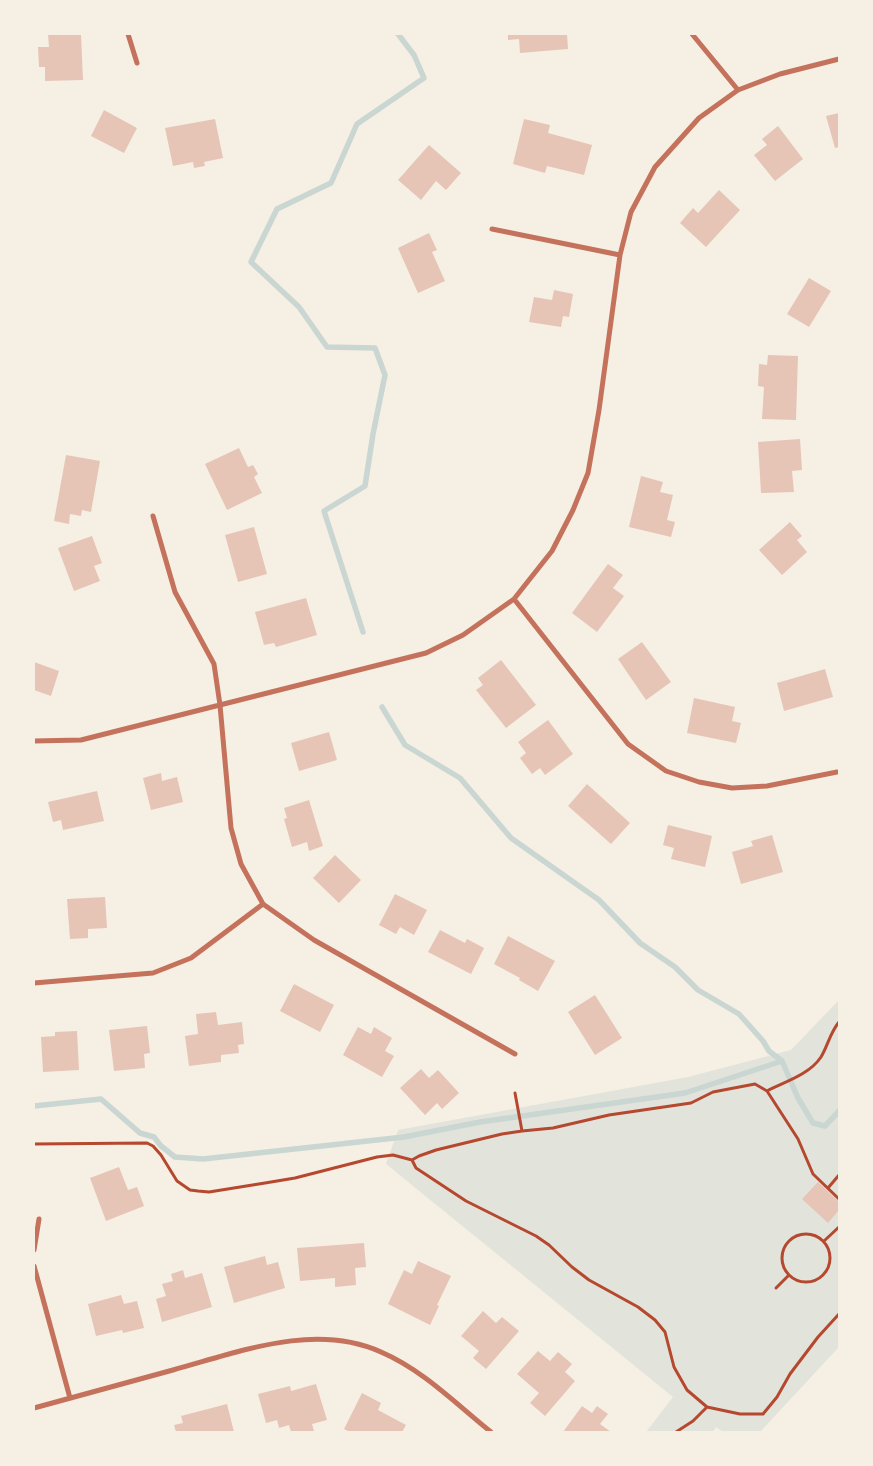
<!DOCTYPE html>
<style>
body{margin:0}
#map{position:relative;width:873px;height:1466px;overflow:hidden;background:#f6efe4;font-family:Signika,sans-serif}
canvas{display:block}
.frame{position:absolute;inset:0;border:35px solid #f6efe4;pointer-events:none}
</style>
<div id="map">
<canvas width="873" height="1466"></canvas>
<div class="frame"></div>
</div>
<script>
const c = document.querySelector('canvas').getContext('2d');
c.lineJoin = 'round';
function fillPath(path, color) {
  c.fillStyle = color;
  c.fill(path, 'evenodd');
}
function stroke(path, color, width, dash) {
  c.strokeStyle = color;
  c.lineWidth = width;
  c.lineCap = dash ? 'butt' : 'round';
  c.setLineDash(dash || []);
  c.stroke(path);
}
fillPath(new Path2D(`
 M839,1000V1347L760,1432H723L716,1427L713,1432H646L673,1397L386,1164L398,1130L688,1077L791,1050Z`), '#e2e4dc');
stroke(new Path2D(`
 M363,632L324,511L365,486L373,434L385,375L375,348L327,347L299,307L251,262L277,209L331,183L357,124L424,78L414,55L398,34
 M382,707L405,745L460,778L511,838L599,900L640,943L675,967L698,990L739,1014L763,1041L769,1051L782,1061L798,1098L813,1123L825,1126L839,1111
 M34,1106L101,1099L140,1133L154,1137L161,1146L175,1157L203,1159L404,1137L480,1122L685,1093L782,1061`), '#c9d6d2', 5.5);
fillPath(new Path2D(`
 M48,34H81L83,80L45,81V67H39L38,47H49Z
 M508,34H567L568,49L520,53L519,39L508,40Z
 M104,110L137,128L124,153L91,136Z
 M839,113V147L835,148L826,116Z
 M215,119L223,158L204,162L205,166L194,168L193,162L173,166L165,128Z
 M524,119L550,125L548,133L592,145L584,175L547,166L545,173L513,164Z
 M778,126L803,159L775,181L754,155L767,145L762,139Z
 M429,145L461,173L446,190L436,181L421,200L398,180Z
 M719,190L740,210L706,247L680,223L693,208L698,213Z
 M429,233L437,250L432,252L445,281L418,293L398,248Z
 M809,278L831,291L809,327L787,314Z
 M554,290L573,294L569,317L563,316L561,327L529,322L534,297L552,300Z
 M768,355L798,356L796,420L762,419L764,387L758,386L759,364L767,365Z
 M800,439L802,470L792,471L794,492L761,493L758,442Z
 M239,448L248,467L253,465L258,474L254,477L262,493L227,510L205,464Z
 M66,455L100,461L91,512L82,510L81,516L70,514L69,524L54,521Z
 M641,476L663,482L660,492L673,495L667,520L675,522L671,537L629,527Z
 M790,522L802,536L797,540L807,552L782,575L759,550Z
 M254,527L267,574L238,582L225,535Z
 M92,536L102,563L94,566L100,581L74,591L58,548Z
 M608,564L623,575L613,588L624,596L597,632L572,613Z
 M306,598L317,635L276,647L274,643L264,645L255,612Z
 M642,642L671,682L646,700L618,659Z
 M501,660L536,705L506,728L476,690L483,685L478,678Z
 M34,662L59,671L51,696L34,690Z
 M825,669L833,697L784,711L777,683Z
 M694,698L735,707L732,721L741,723L736,743L687,733Z
 M548,720L573,754L545,775L540,768L532,774L520,758L526,753L518,742Z
 M329,732L337,760L299,771L291,743Z
 M161,773L162,781L177,777L183,802L151,810L143,778Z
 M587,784L630,823L611,844L568,806Z
 M97,791L104,821L63,830L61,820L53,822L48,802Z
 M309,800L323,846L309,851L307,842L292,847L284,819L287,818L284,808Z
 M668,825L712,836L705,867L671,859L674,848L663,845Z
 M772,835L783,872L741,884L732,852L753,846L751,841Z
 M335,855L361,880L339,903L313,878Z
 M395,894L427,910L414,935L400,927L396,934L379,925Z
 M105,897L107,928L88,929V938L70,939L67,899Z
 M440,930L465,943L467,939L484,948L471,974L428,952Z
 M508,936L555,961L538,991L519,980L520,978L494,964Z
 M294,984L334,1005L320,1032L280,1011Z
 M595,995L622,1038L595,1055L568,1012Z
 M216,1012L218,1025L242,1022L244,1044L238,1045L239,1053L221,1055V1062L189,1066L185,1036L198,1034L196,1014Z
 M147,1026L150,1053L144,1054L145,1068L114,1071L109,1030Z
 M358,1027L371,1034L374,1027L392,1038L385,1051L394,1056L382,1077L343,1055Z
 M77,1031L79,1070L43,1072L41,1037L55,1036V1032Z
 M421,1069L429,1078L438,1070L459,1093L442,1109L437,1103L425,1115L400,1088Z
 M119,1167L128,1190L137,1187L144,1206L106,1221L90,1178Z
 M818,1182L839,1202V1210L828,1223L802,1199Z
 M364,1243L366,1267L355,1268L356,1285L335,1287V1278L300,1281L297,1248Z
 M265,1256L267,1265L278,1262L285,1288L234,1303L224,1267Z
 M418,1261L451,1276L437,1305L439,1306L430,1325L388,1304L404,1270L412,1274Z
 M183,1270L185,1278L202,1273L212,1307L162,1322L156,1299L166,1296L162,1284L173,1281L171,1274Z
 M121,1295L124,1304L137,1301L144,1328L123,1333L122,1330L96,1336L88,1304Z
 M483,1311L496,1323L502,1317L519,1331L486,1369L473,1358L479,1351L461,1336Z
 M538,1351L550,1361L558,1352L572,1364L565,1372L575,1381L545,1416L530,1403L539,1393L517,1374Z
 M316,1384L327,1420L312,1424L314,1431L308,1432H291L289,1425L279,1428L277,1420L266,1423L258,1394L290,1386L291,1391Z
 M362,1393L381,1403L378,1410L406,1425L402,1432H350L344,1429Z
 M227,1404L234,1432H176L174,1425L183,1423L181,1416Z
 M582,1406L592,1413L597,1406L608,1414L600,1424L611,1432H563Z`), '#e6c5b7');
stroke(new Path2D(`
 M767,1091C784,1082 809,1075 821,1057C828,1045 830,1033 839,1022
 M515,1093L522,1131
 M34,1144L147,1143L153,1146L161,1155L177,1181L190,1190L198,1191L209,1192L265,1183L295,1178L377,1157L393,1155L412,1160L416,1168L466,1201L536,1236L549,1245L572,1267L589,1280L638,1307L655,1320L665,1332L674,1367L687,1390L707,1407L740,1414H763L777,1397L790,1374L818,1337L839,1314
 M412,1160L419,1156L436,1150L502,1134L522,1131L553,1128L609,1115L691,1103L713,1092L755,1084L767,1091L798,1139L813,1174L839,1199
 M828,1188L839,1175
 M782 1258a24 24 0 1 1 48 0a24 24 0 1 1-48 0Z
 M824,1241L839,1227
 M776,1288L789,1275
 M676,1432L693,1421L707,1407`), '#b5482f', 3);
stroke(new Path2D(`
 M128,34L137,63
 M692,34L738,90
 M492,229L620,255
 M153,516L175,592L214,664L220,705L231,828L241,864L263,904L314,940L515,1054
 M514,599L628,744L666,771L699,782L732,788L767,786L837,772
 M34,741L81,740L426,653L463,635L514,599L552,551L573,510L588,473L599,410L620,255L631,212L655,167L699,118L738,90L780,74L839,59
 M34,983L153,973L191,958L263,904
 M34,1250L39,1219
 M34,1266L70,1398
 M34,1408C80,1395 127,1383 173,1370C239,1352 314,1322 381,1352C423,1370 456,1404 491,1432`), '#c5725c', 5);
</script>
